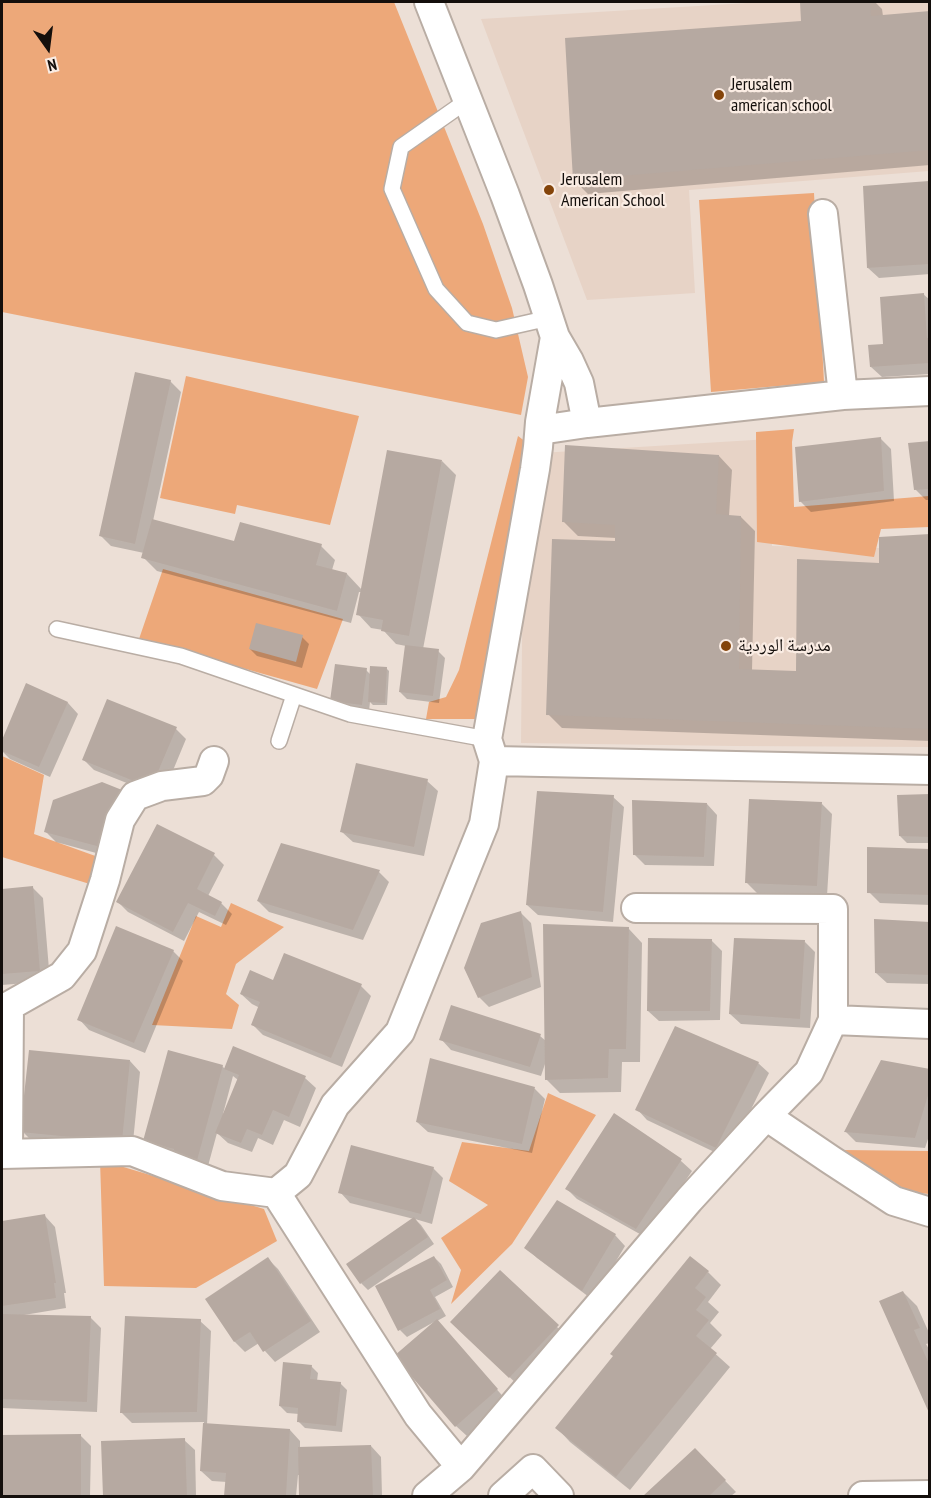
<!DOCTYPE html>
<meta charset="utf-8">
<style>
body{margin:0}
#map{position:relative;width:931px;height:1498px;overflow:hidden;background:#ecdfd6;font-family:"PT Sans Narrow",sans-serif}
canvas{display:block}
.frame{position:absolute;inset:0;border:3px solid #140f0c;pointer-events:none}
.north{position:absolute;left:18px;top:18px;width:60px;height:60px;-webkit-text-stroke:4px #faece3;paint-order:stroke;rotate:166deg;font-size:16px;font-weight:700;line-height:24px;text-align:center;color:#140f0c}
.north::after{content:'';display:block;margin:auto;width:21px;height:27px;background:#140f0c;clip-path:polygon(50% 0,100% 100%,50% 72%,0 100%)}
</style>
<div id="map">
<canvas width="931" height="1498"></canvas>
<div class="frame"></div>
<div class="north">N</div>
</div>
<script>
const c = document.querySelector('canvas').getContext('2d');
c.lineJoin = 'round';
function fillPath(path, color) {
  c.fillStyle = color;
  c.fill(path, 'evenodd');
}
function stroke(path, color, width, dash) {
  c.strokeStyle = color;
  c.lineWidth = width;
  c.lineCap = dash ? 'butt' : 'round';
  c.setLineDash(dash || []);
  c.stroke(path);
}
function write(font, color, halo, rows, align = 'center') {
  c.font = font + ' "PT Sans Narrow","Noto Naskh Arabic",sans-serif';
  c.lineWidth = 4.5;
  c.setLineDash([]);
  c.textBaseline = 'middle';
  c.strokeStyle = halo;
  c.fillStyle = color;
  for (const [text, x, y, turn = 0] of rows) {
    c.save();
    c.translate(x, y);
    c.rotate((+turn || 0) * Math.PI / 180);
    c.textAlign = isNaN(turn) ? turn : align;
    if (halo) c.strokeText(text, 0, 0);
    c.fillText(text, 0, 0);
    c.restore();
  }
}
fillPath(new Path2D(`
 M764,2H929V171L689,190L695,293L587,300L481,19Z
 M770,439L772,546L929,549V747L736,746L521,743L524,454Z`), '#e7d3c6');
fillPath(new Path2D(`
 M2,2H394L483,224L512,308L528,377L521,415L2,312Z
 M814,193L824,382L711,392L699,200Z
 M186,376L359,416L330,525L237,505L235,514L160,498Z
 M794,429L792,442L794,507L929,496V527L881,529L874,557L757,542L756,432Z
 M518,436L530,445L475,719H426L429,702L446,697L459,670Z
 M163,569L343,619L317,689L139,639Z
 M2,756L44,775L34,834L101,858L93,885L2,857Z
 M231,903L284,927L236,964L226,994L239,1005L232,1029L152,1025L196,916L221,927Z
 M548,1093L596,1115L512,1244L451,1304L461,1270L441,1238L488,1205L449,1181L462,1142L529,1151Z
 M843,1150L929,1151V1194L909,1192Z
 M100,1160L264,1209L277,1241L196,1288L104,1286Z`), '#eda879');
fillPath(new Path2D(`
 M801,2H875L882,9L883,16L930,13V165L588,194L574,180L802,22Z
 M929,182L930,274L879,278L868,268Z
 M923,294L930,300V374L882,377L871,367L885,345Z
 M170,381L181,392L153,521L235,543L321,546L335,560L332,570L347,574L362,590L442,461L456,475L423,649L438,651L445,658L439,703L407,699L400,692L406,646L396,644L383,630L371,628L358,614L362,592H359L351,623L157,571L143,557L144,553L111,546L100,535Z
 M881,439L891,449L894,501L811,512L800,501Z
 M930,443V500H926L915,489Z
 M719,456L732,470L729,516L741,517L755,531L752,671L798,673L881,564L930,536V741L562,728L548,714L616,542V538L578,536L564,522Z
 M302,637L309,644L302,668L257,656L250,649Z
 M386,668L389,671L387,705H373L370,702L369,711L339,707L332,700L366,670L371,675Z
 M27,685L68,703L78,714L50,777L10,759L2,751V743Z
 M176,729L186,739L162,797L94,770L84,760Z
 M427,781L438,791L424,856L353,842L342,832Z
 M930,796V843H907L900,836Z
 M613,797L624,807L613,922L538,915L527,905Z
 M54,801L118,859L56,842L45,831Z
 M707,804L717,815L714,866L645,865L634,854Z
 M822,804L832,814L827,896L757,893L747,883Z
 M930,851V905L880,903L869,892Z
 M214,855L224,865L208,896L221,903L232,914L226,925L199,912L184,941L128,912L118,902Z
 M379,872L389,882L363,940L269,912L258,901Z
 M33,888L43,898L50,981L2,985V890Z
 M521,913L531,923L541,987L489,1007L479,997Z
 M930,924V984L887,983L876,973Z
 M629,929L642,943L640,1062H622L621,1092L560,1093L546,1079V1061L541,1076L451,1050L441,1039L540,1036L546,1041Z
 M711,940L722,951L720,1020L659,1021L648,1011Z
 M805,942L815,952L810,1028L741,1024L730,1014Z
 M173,951L183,961L145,1053L89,1030L79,1019Z
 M274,982L361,986L371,996L342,1067L263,1035L253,1025L260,1008L252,1004L241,994Z
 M234,1048L305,1078L316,1088L300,1127L284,1120L273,1145L258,1138L252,1152L228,1143L217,1133L205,1177L145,1141L222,1066L225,1069ZM233,1076L238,1080L225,1114H223Z
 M431,1060L535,1089L545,1099L532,1153L428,1132L417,1122Z
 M130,1061L140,1072L132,1152L33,1142L22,1131Z
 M758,1063L769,1073L727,1158L647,1120L637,1109Z
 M930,1070V1133L925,1148L856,1142L845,1131Z
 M614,1115L681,1161L692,1171L647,1238L577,1199L567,1189Z
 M433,1168L443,1178L432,1224L415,1219L421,1225L434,1244L368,1290L361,1283L414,1219L350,1203L340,1192Z
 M45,1216L55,1227L66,1293H64L66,1308L24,1315L90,1317L101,1328L97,1412L2,1408V1222Z
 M615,1235L625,1246L593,1300L537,1258L526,1247Z
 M434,1257L441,1264L453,1287L435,1297L446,1316L437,1321L507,1401L467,1436L456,1426L434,1322L407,1337L400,1330Z
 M268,1259L278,1269L320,1332L275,1362L265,1351L259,1343L245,1352L235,1342L207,1299Z
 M708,1272L721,1285L708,1302L719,1312L710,1323L722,1335L710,1349L730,1367L630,1490L570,1442L557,1428Z
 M903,1292L917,1306L930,1335V1343L926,1344L930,1351V1411Z
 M200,1321L211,1331L207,1425L290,1430L300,1441V1448L371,1446L381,1457L382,1496H301L300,1475H298L296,1496H226L227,1482L212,1481L201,1471L204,1422L132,1423L121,1412Z
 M557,1327L568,1337L520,1387L463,1333Z
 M311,1366L318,1373L317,1381L340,1383L347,1390L342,1432L305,1428L298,1421L299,1414L287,1413L280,1406Z
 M80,1435L91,1446L90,1496H4L3,1436Z
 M184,1440L195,1450L196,1496H105L102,1442Z
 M695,1450L736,1492L731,1496H645Z`), '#0003');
fillPath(new Path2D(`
 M800,2H870L871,16L930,11V150L573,180L565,38L801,21Z
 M929,181L930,264L867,268L863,186Z
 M924,293L927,338H930V363L870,367L868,345L883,344L880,297Z
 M135,372L171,380L135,544L99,536Z
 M881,437L884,491L799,502L795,447Z
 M930,441V489L914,490L908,443Z
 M565,445L719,455L716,514L741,516L739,669L796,671L797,559L879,563V537L930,534V729L546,715L552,539L615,541V525L562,522Z
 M387,450L442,460L409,636L381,631L383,620L356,615Z
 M152,519L234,541L240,522L322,544L316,565L347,573L337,611L141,558Z
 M256,623L303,635L296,662L249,649Z
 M405,645L439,649L433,696L399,692Z
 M335,664L367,668L362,705L330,701Z
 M370,666L387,667L385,703L368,702Z
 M26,683L68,702L39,767L2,751V740Z
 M107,699L177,727L151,788L82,760Z
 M356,763L428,779L414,847L340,832Z
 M102,782L122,790L108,849L44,832L53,800Z
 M537,791L614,795L603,912L526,905Z
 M930,794V837L899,836L897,795Z
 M749,799L822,802L817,886L745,883Z
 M632,800L707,803L704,857L633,855Z
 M157,824L215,853L197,889L222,902L215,916L188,903L173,932L116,902Z
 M281,843L380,870L353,930L257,901Z
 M867,847L930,849V895L867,893Z
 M33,886L40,971L2,974V889Z
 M521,911L532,977L478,998L464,968L481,923Z
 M874,919L930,922V975L875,973Z
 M543,924L629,927L626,1049H609L608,1078L545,1080Z
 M116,926L174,950L134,1043L77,1020Z
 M648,938L712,939L710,1011H647Z
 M734,938L805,940L800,1019L729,1014Z
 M284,953L362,984L331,1058L251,1025L260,1002L240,994L250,970L273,980Z
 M451,1005L541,1034L530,1067L439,1040Z
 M675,1026L759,1062L716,1148L635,1110Z
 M233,1046L306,1076L289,1117L273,1110L262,1135L247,1129L241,1143L215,1133L239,1075L224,1069Z
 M29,1050L130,1060L122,1142L20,1132Z
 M168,1050L223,1065L195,1168L171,1161L174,1149L143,1141Z
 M430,1058L535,1087L522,1144L416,1122Z
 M881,1060L930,1069V1089L915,1138L844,1132Z
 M614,1113L682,1159L636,1229L565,1189Z
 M351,1145L434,1167L421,1214L338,1193Z
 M557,1200L616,1234L582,1291L524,1248Z
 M45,1214L56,1283H54L56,1298L2,1306V1221Z
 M414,1217L428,1237L360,1284L346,1264Z
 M434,1256L447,1280L430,1290L440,1309L398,1331L375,1286Z
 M690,1256L709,1271L695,1288L706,1297L696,1310L709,1320L696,1336L717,1353L616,1477L555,1428L613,1356L610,1354Z
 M268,1257L311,1321L263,1352L250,1332L234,1342L205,1299Z
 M500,1270L559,1325L509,1378L450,1322Z
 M903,1291L920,1328L914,1330L930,1366V1415L879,1301Z
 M2,1314L91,1316L87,1402L2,1399Z
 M125,1316L201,1319L197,1412L120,1413Z
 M437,1319L498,1389L455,1427L394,1356Z
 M283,1362L312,1365L310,1379L341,1382L336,1426L297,1422L298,1408L279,1406Z
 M203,1423L290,1429L286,1496H224L226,1473L200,1471Z
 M81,1434V1496H2V1435Z
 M185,1438L187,1496H103L101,1441Z
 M371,1445L373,1496H299L298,1447Z
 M695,1448L726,1480L709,1496H643Z`), '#b6a9a1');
const lane = new Path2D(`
 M468,100L401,147L392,189L436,289L467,323L496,330L549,318
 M57,629L181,656L350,714L487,739
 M279,741L294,695`);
const street = new Path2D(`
 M429,2L505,195L538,285L555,337L569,361L579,383L587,423
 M823,214L843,395
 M540,430L587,423L843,395L930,391
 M494,761L930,770
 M636,908L833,909V1020
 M766,1116L809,1072L833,1020L930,1024
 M8,1153L9,1006L62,976L82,951L105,880L120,820L135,796L162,786L203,781L209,775L214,761
 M2,1154L132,1151L222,1186L276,1193L418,1415L461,1467
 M276,1193L298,1175L335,1105L400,1032L484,824L494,761L487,739L535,469L538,447L540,422L555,337
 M427,1496L461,1467L689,1200L766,1116L831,1160L894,1201L930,1212
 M503,1496L533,1469L559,1496
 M863,1496L930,1495`);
stroke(lane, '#b9ada4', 18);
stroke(street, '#b9ada4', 32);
stroke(lane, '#fff', 15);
stroke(street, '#fff', 28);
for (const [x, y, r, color] of [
 [719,95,6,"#84440a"],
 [549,190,6,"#84440a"],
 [726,646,6,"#84440a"]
]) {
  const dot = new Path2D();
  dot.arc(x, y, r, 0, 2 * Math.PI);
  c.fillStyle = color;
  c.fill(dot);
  stroke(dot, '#faece3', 2);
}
write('18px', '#140f0c', '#faece3', [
 ["Jerusalem",731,85],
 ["american school",731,106],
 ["Jerusalem",561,180],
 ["American School",561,201],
 ["مدرسة الوردية",738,646]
], 'left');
</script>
